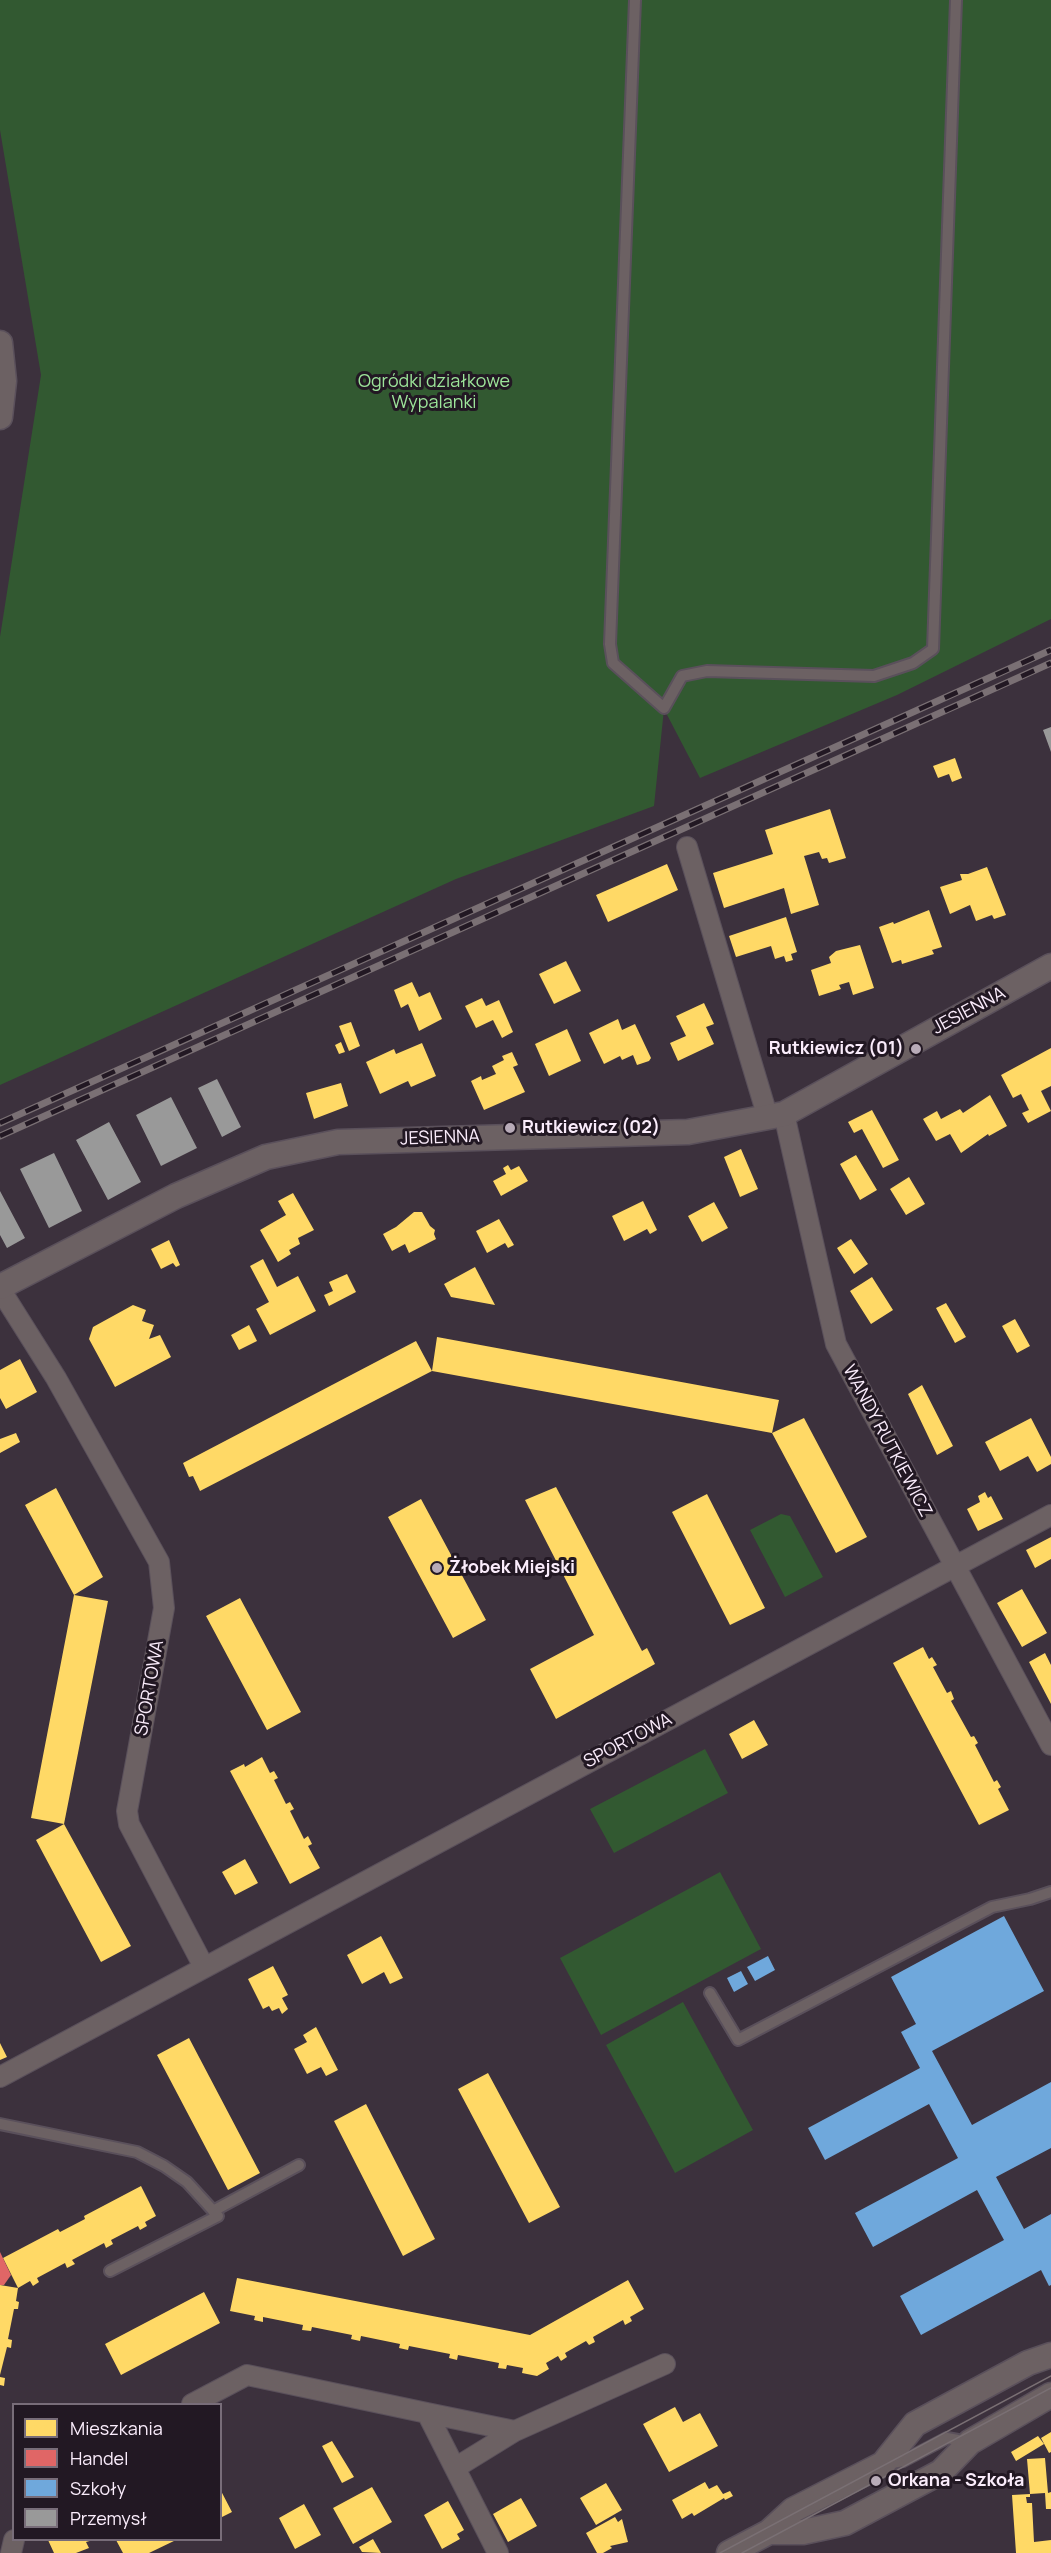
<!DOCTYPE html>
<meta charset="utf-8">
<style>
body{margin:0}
#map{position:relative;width:1051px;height:2553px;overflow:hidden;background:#3c313d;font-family:Manrope,sans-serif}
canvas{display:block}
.legend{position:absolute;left:12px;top:2403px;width:210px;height:138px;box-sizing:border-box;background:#221823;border:2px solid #786d79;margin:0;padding:8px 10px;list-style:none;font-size:18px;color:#faecfb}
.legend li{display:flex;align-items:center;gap:12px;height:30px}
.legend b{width:30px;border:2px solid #786d79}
</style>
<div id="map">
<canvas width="1051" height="2553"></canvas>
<ul class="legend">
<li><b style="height:16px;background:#ffd966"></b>Mieszkania</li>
<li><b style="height:16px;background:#e06666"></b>Handel</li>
<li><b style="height:16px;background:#6fa8dc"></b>Szkoły</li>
<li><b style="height:16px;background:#999"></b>Przemysł</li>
</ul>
</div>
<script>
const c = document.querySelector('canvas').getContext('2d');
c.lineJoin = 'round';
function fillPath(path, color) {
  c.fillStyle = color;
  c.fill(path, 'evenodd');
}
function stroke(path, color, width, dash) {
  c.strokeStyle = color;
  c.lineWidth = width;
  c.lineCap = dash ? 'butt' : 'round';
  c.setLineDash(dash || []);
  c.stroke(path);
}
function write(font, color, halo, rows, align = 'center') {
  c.font = font + ' Manrope,sans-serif';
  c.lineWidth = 6;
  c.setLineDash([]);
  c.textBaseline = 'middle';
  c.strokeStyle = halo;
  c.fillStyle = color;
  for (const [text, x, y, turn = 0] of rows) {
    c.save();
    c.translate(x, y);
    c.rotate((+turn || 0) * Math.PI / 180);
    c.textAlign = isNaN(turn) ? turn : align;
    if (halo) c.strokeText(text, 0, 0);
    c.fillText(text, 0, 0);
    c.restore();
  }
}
fillPath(new Path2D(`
 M0,0H1051V619L897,695L700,778L664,709L654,806L456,879L0,1085V637L41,375L0,130Z
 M781,1514L790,1516L823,1577L785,1597L750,1530Z
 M705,1749L728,1793L614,1853L590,1809Z
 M720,1872L761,1949L601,2035L560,1958Z
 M683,2002L753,2130L675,2173L606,2045Z`), '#325931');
fillPath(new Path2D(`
 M955,758L962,778L952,782L949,774L938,778L933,766Z
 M830,809L846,858L829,863L827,858L822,859L819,852L804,856L819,905L791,914L784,888L724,908L713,873L773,854L765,830Z
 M667,864L678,890L608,922L596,895Z
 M987,867L1006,915L994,919L992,915L976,921L970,905L950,914L940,887L962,880L960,874H968Z
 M929,910L942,947L932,950L934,954L902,964L901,960L892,963L879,927L893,922L894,924Z
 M786,917L797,952L791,954L793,960L786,962L784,956L775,959L771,946L736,957L729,936Z
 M860,945L874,988L853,995L849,982L839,985L841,989L819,996L811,970L831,963L829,957L836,951Z
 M566,961L581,991L554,1004L539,974Z
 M412,982L419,997L430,992L442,1019L419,1031L408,1004L401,1008L394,990Z
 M482,998L486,1006L499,1000L513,1032L502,1038L493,1020L476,1028L465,1006Z
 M704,1003L714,1024L706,1027L714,1044L678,1061L670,1043L686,1036L676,1016Z
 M618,1019L622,1030L635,1024L651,1058L649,1061L637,1065L633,1055L622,1060L620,1056L604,1064L589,1033Z
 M351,1022L360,1046L349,1051L339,1026Z
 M567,1029L581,1061L549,1076L535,1044Z
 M341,1042L345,1052L339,1054L335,1045Z
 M422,1043L436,1076L411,1087L408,1081L380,1094L366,1062L394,1049L396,1054Z
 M1051,1048V1086L1041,1091L1051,1111L1028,1123L1022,1113L1029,1110L1021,1094L1013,1098L1001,1075Z
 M512,1052L518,1065L513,1067L525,1092L484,1110L471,1081L481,1076L482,1080L496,1074L492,1066L504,1060L502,1056Z
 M341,1083L348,1106L314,1119L306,1093Z
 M990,1095L1007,1126L989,1136L988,1134L961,1153L950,1134L936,1141L923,1119L937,1111L941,1119L960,1109L963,1113Z
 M872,1110L899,1160L883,1168L862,1129L854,1133L848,1122Z
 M741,1149L758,1189L740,1197L724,1157Z
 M856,1155L877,1190L860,1200L840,1164Z
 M508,1165L511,1170L519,1166L528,1181L501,1196L493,1181L506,1174L503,1168Z
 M909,1177L925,1204L906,1215L890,1189Z
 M293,1193L314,1230L298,1238L300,1244L289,1250L291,1254L278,1262L260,1230L286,1215L278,1201Z
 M643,1201L657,1230L650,1234L647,1229L624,1241L612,1216Z
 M714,1202L728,1228L702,1242L688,1216Z
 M414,1212H422L430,1226L435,1230L434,1234L436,1239L409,1253L405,1244L392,1251L383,1234L396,1227Z
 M499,1219L514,1245L508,1248L505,1243L487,1253L476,1231Z
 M851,1239L868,1264L854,1274L837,1248Z
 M169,1240L180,1265L176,1267L173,1263L161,1269L151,1249Z
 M263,1259L277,1287L298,1276L316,1311L270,1335L256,1309L269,1302L250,1266Z
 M475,1267L495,1305L451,1297L444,1284Z
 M347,1274L356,1292L329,1306L324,1295L333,1291L329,1282Z
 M872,1277L893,1310L871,1324L850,1291Z
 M946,1303L966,1337L955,1343L936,1308Z
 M133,1305L146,1310L142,1321L154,1325L149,1339L160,1335L171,1357L115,1387L89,1339L93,1327Z
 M1015,1319L1030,1346L1017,1353L1002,1326Z
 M249,1325L257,1341L239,1350L231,1335Z
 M437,1337L779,1400L772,1433L804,1418L867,1537L836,1553L772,1433L432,1371Z
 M416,1341L432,1371L200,1491L193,1476L189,1477L183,1463Z
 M20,1359L37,1392L6,1409L0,1398V1370Z
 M922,1385L953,1446L937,1455L908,1394Z
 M1031,1418L1051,1457V1464L1037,1472L1028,1456L1000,1471L985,1442Z
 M16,1433L20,1442L0,1453V1439Z
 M556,1487L642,1651L647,1648L655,1664L556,1719L530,1669L594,1635L525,1500Z
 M56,1488L103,1577L74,1595L25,1505Z
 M985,1492L988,1498L991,1496L1003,1519L978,1531L967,1509L980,1502L978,1496Z
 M707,1494L765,1608L730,1625L672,1512Z
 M421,1499L486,1620L453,1638L388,1517Z
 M1051,1537V1559L1035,1568L1026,1550Z
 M1022,1589L1047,1633L1022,1647L997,1603Z
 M74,1595L108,1601L64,1824L31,1818Z
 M240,1598L301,1712L267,1730L206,1616Z
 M923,1647L929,1659L932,1657L937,1665L933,1667L947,1693L951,1691L954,1699L951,1701L971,1737L974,1736L978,1743L975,1745L994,1782L997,1780L1001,1787L998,1789L1009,1810L979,1825L893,1663Z
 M1045,1653L1051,1665V1704L1029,1662Z
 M754,1720L768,1745L742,1759L729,1734Z
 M262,1757L270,1773L274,1771L278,1778L274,1780L286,1804L290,1802L294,1809L290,1811L304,1839L308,1836L312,1844L308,1846L320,1868L290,1884L230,1771L244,1764L245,1767Z
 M64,1824L131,1946L101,1962L36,1840Z
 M245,1859L258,1883L235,1895L222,1872Z
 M381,1936L403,1978L390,1984L384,1972L362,1984L347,1955Z
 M273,1966L288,1995L282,1998L288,2009L282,2014L279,2008L272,2011L269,2006L263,2009L248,1979Z
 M316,2027L338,2070L326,2076L321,2067L307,2074L294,2049L307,2042L303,2035Z
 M189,2038L260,2173L228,2190L157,2055Z
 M0,2043L7,2057L0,2060Z
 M488,2073L560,2207L529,2223L458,2089Z
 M366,2104L435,2239L403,2256L334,2121Z
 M141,2186L156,2216L145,2222L147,2226L140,2230L138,2226L111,2240L113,2244L106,2248L104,2243L72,2260L75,2264L67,2268L65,2263L37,2278L39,2282L33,2286L30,2281L18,2288L16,2301L19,2302L18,2309H14L8,2339L12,2340L11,2348L7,2347L0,2375V2285L18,2288L3,2258L58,2229L60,2232L85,2219L84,2216Z
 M237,2278L530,2335L628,2280L644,2309L630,2317L632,2321L625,2325L623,2320L593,2337L595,2342L589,2345L586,2341L565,2353L567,2357L561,2361L558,2356L546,2363L549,2369L537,2376L522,2373L523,2368L507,2365L506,2369L498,2368L499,2363L458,2355L457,2360L449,2358L450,2354L409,2346L408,2350L399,2348L400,2344L361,2336L360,2341L351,2339L352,2335L312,2327L311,2331L302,2330L303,2325L263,2317V2322L254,2320L255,2316L230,2311Z
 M204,2292L220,2323L121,2375L105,2344Z
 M0,2377L5,2378L4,2386L0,2385Z
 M675,2407L683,2422L700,2413L718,2446L669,2472L643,2424Z
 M1051,2432V2452L1049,2453L1041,2438Z
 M1038,2436L1044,2444L1016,2461L1011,2452Z
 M332,2441L354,2477L342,2483L322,2446Z
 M1045,2458L1048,2493L1051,2492V2509H1046L1045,2493L1030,2494V2497H1026L1027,2503H1032L1034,2542L1051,2540V2553H1016L1012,2495L1030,2494L1027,2459Z
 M705,2482L709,2489L717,2485L723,2494L730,2491L733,2496L725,2500L724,2498L694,2516L692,2513L682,2519L672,2500Z
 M606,2483L622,2510L596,2525L580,2498Z
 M372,2487L392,2522L353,2544L333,2508Z
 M220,2489L232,2512L220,2518Z
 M521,2498L537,2526L508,2542L493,2514Z
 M448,2501L464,2530L457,2534L460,2539L442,2549L424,2515Z
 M304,2504L321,2535L295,2549L279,2518Z
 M615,2517L618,2522L622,2519L628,2542L610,2546L612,2548L603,2553H597L586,2533Z
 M373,2539L381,2553L362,2552L359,2547Z
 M48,2540H93L86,2542L89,2548L76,2553H54Z
 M116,2540H176L149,2553H123Z`), '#ffd966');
fillPath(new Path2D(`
 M0,2252L11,2275L4,2285H0Z`), '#e06666');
fillPath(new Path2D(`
 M1004,1916L1044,1991L932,2051L972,2125L1051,2082V2148L996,2177L1024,2229L1051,2214V2285L1049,2286L1041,2270L921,2335L900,2296L1004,2240L977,2190L873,2247L855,2213L958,2158L929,2104L825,2160L808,2128L920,2068L901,2032L916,2024L891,1977Z
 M768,1956L775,1970L755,1981L747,1967Z
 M741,1971L748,1984L734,1992L727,1978Z`), '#6fa8dc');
fillPath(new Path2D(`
 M1051,727V752L1043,730Z
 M217,1079L241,1127L222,1137L198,1088Z
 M171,1097L197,1148L161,1166L136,1115Z
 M109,1122L141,1182L108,1200L76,1140Z
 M54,1153L82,1211L49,1228L20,1169Z
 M0,1191L25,1238L7,1248L0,1235Z`), '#999');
const service = new Path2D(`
 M635,0L610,644L613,663L664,708L682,676L707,671L874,676L913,663L933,649L956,0
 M710,1993L738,2040L992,1907L1030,1899L1051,1892
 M0,2124L137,2152L164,2166L187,2182L218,2216L110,2271
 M213,2211L299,2165
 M886,2464L903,2461L947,2438L969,2442`);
const minor = new Path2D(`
 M687,847L768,1118
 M784,1114L836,1344L1051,1745
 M0,1289L56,1378L159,1562L164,1608L127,1811L129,1824L204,1967
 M0,2077L1051,1515
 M192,2404L247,2375L427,2413L498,2553
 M427,2413L515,2431L455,2468
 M515,2431L665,2364
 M11,2553L14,2540`);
const tertiary = new Path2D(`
 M0,343L4,381L0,417
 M0,1287L176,1196L266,1157L338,1142L688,1132L784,1114L1051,966
 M769,2532H803L845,2523L941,2472L970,2442L1051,2395
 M729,2553L769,2532L793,2510L883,2464L915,2424L1028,2363L1051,2355`);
stroke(service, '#5a505b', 14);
stroke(minor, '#5a505b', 22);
stroke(tertiary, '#5a505b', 27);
stroke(service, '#6c6163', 10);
stroke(minor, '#6c6163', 20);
stroke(tertiary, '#6c6163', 24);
stroke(new Path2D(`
 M720,2553L1051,2376
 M742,2553L1051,2388`), '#7a7074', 1.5);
const rail = new Path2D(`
 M0,1123L1051,650
 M0,1136L1051,663`);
stroke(rail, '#7a7074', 7);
stroke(rail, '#221823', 4.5, [14]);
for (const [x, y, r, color] of [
 [916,1049,6,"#b8abb8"],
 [510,1128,6,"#b8abb8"],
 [437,1568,6,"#b8abb8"],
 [876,2481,6,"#b8abb8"]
]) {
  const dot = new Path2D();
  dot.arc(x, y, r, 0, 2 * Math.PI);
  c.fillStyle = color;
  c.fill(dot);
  stroke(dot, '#221823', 2);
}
write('18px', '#9de59a', '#221823', [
 ["Ogródki działkowe",434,382],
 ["Wypalanki",434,403]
]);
write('18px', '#faecfb', '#221823', [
 ["JESIENNA",969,1011,-28],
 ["JESIENNA",440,1138,-2],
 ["WANDY RUTKIEWICZ",887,1441,62],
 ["SPORTOWA",150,1688,-80],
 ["SPORTOWA",628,1741,-28]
]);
write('bold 18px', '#faecfb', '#221823', [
 ["Rutkiewicz (01)",904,1049,"right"],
 ["Rutkiewicz (02)",522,1128],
 ["Żłobek Miejski",449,1568],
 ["Orkana - Szkoła",888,2481]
], 'left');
</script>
